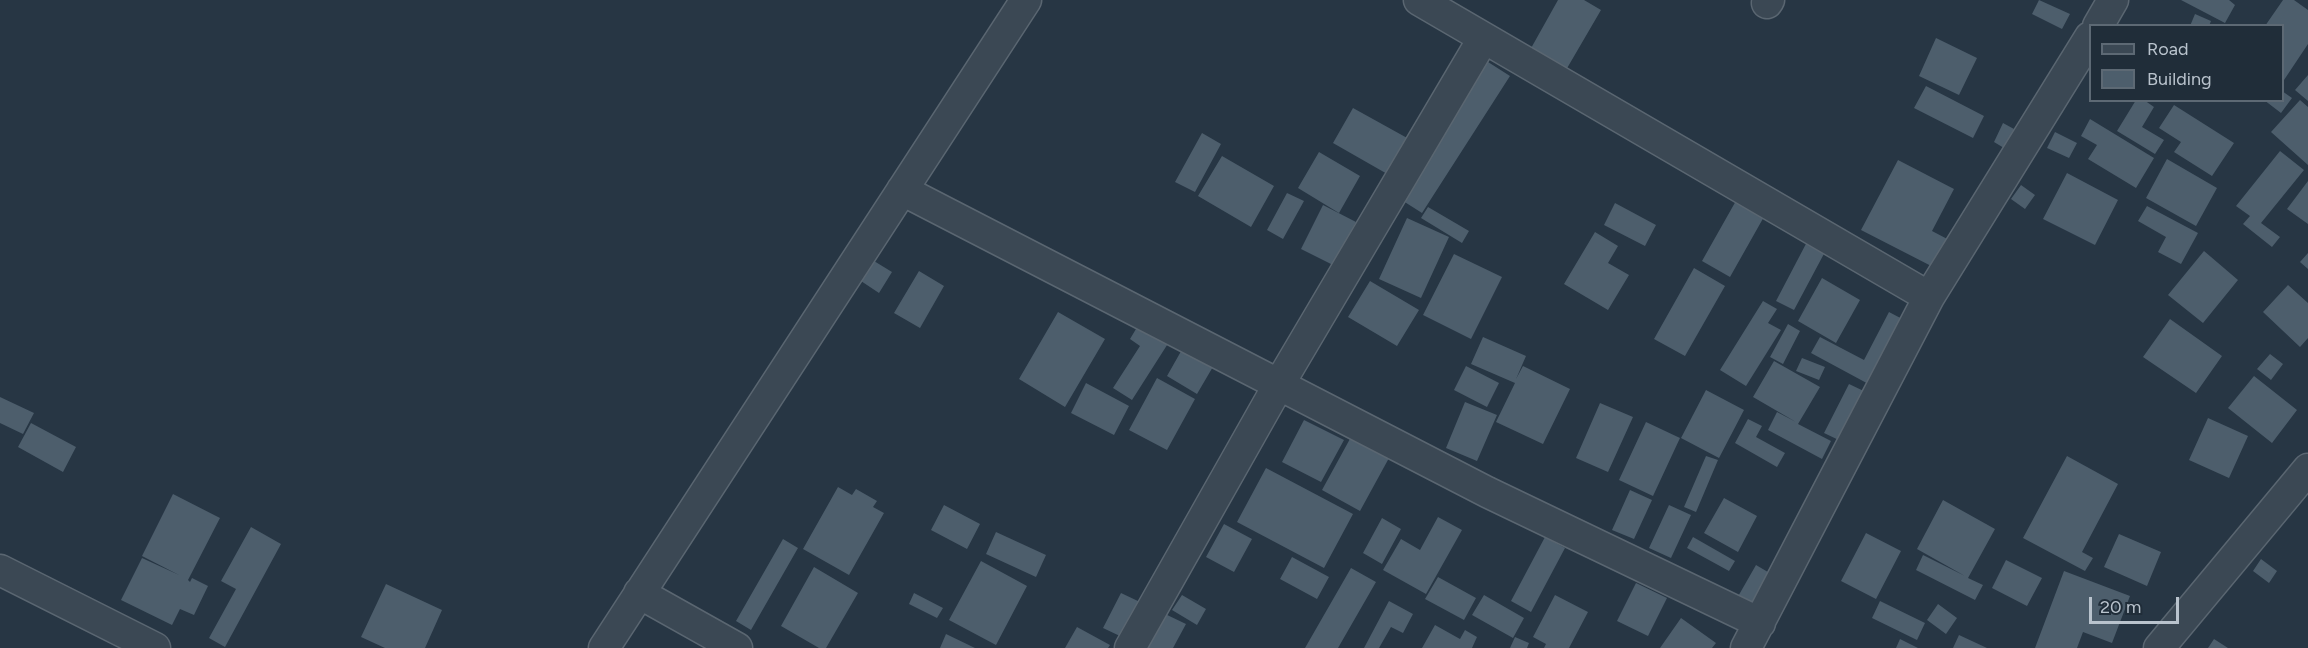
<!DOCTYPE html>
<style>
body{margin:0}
#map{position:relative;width:2308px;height:648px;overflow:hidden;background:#273644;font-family:Figtree,sans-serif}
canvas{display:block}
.legend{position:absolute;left:2089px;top:24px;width:195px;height:78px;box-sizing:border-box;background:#202d39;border:2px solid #5d6974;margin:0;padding:8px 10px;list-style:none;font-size:18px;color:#b9c3cd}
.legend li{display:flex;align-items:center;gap:12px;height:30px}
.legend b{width:30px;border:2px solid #5d6974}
.scale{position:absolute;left:2089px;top:597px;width:90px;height:27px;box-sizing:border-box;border:3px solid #b9c3cd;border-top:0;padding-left:8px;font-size:18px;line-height:21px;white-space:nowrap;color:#b9c3cd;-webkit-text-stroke:4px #202d39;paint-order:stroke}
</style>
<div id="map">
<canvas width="2308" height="648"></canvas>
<ul class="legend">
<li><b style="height:8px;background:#3b4854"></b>Road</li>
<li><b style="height:16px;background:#4d5e6c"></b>Building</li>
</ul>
<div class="scale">20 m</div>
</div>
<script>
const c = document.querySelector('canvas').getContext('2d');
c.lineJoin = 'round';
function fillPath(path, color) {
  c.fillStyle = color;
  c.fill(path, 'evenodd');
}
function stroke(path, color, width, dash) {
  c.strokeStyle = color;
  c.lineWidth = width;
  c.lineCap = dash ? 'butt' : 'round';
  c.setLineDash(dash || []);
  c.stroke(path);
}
fillPath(new Path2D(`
 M1558,0H1584L1601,10L1566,70L1530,50Z
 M2039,0L2070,14L2062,29L2032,14Z
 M2181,0H2229L2235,5L2225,23Z
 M2283,0H2294L2308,10V44L2282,83V26H2265Z
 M2195,14L2211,21L2209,26H2190Z
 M1936,38L1977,58L1959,95L1919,76Z
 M1488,62L1510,76L1422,213L1400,199Z
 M2308,75V101L2295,90Z
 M1926,86L1984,116L1973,138L1914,108Z
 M2282,91L2292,98L2281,113L2264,100H2282Z
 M2136,100H2144L2154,107L2142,127L2164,140L2155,154L2117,131Z
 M2300,100L2308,107V165L2271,132Z
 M2174,105L2234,143L2212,176L2174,152L2181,142L2159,128Z
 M1353,108L1409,139L1389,175L1333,143Z
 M2090,119L2154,158L2136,188L2088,159L2097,145L2081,136Z
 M2003,123L2014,129L2004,148L1994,142Z
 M2055,132L2077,143L2069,158L2047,148Z
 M1202,133L1221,144L1195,192L1175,182Z
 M2280,151L2304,170L2261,223L2280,237L2272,247L2243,224L2250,216L2236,206Z
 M1319,152L1360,176L1339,213L1298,188Z
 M1222,156L1274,186L1251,227L1198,196Z
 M2167,159L2217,188L2196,226L2146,198Z
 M1898,160L1954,189L1932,231L1953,242L1939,270L1861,230Z
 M2067,173L2118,200L2095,245L2043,219Z
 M2308,181V224L2287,209Z
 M2021,185L2035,195L2025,209L2011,199Z
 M1287,193L1304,201L1283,239L1267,230Z
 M1737,199L1765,215L1730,277L1702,261Z
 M1615,203L1656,225L1645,246L1604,225Z
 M1323,205L1356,222L1333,265L1301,249Z
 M2147,206L2198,233L2181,264L2158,252L2166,237L2138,221Z
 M1428,207L1469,231L1462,243L1421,218Z
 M1407,218L1449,237L1421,298L1379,279Z
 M1595,232L1618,246L1608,263L1629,275L1608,310L1564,284Z
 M1808,240L1826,250L1794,310L1776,301Z
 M2204,251L2238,280L2203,323L2168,295Z
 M2308,253V269L2300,262Z
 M1454,254L1502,277L1471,339L1423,315Z
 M874,261L892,272L879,293L861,281Z
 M1694,268L1725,286L1685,356L1654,339Z
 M919,271L944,286L920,328L894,313Z
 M1822,278L1860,300L1836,343L1798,321Z
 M1370,281L1419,310L1397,346L1348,317Z
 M2288,285L2308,303V338L2300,347L2263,312Z
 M1763,301L1777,309L1768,323L1781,330L1746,386L1720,370Z
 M1058,312L1105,339L1065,407L1019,379Z
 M1889,312L1908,322L1874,387L1811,353L1820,337L1864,360Z
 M2170,319L2222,356L2196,393L2143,357Z
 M1139,324L1169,342L1132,400L1113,388L1140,346L1130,339Z
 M1788,324L1800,331L1783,364L1770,357Z
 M1483,337L1526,356L1516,379L1523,366L1570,389L1543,444L1496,422L1515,383L1471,364Z
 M1184,346L1214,365L1197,394L1167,376Z
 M2270,354L2283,364L2271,380L2257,369Z
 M1802,358L1825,367L1819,380L1796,371Z
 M1774,361L1820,387L1798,424L1831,441L1822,459L1768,430L1777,412L1796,422L1753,397Z
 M1466,366L1499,383L1487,407L1454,390Z
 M2254,376L2297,410L2272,443L2228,408Z
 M1157,378L1195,399L1167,450L1129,430Z
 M1086,383L1129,406L1114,435L1071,413Z
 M1849,384L1870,394L1845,443L1824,433Z
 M1706,390L1744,410L1719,458L1681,438Z
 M0,397L34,413L23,434L0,423Z
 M1465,402L1497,415L1477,461L1446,448Z
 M1600,403L1633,417L1608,472L1576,458Z
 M2208,418L2248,436L2229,478L2189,460Z
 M1748,419L1762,426L1756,437L1785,453L1777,467L1735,443Z
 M1304,420L1344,440L1321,482L1282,462Z
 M1646,422L1680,438L1653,496L1619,480Z
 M31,423L76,447L63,472L18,447Z
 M1351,437L1389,458L1360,511L1322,490Z
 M1706,456L1718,460L1696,512L1684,507Z
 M2067,456L2118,484L2082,552L2093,558L2085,571L2023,538Z
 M1266,468L1353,514L1324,568L1237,522Z
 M838,487L852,495L856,489L877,501L873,507L884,513L849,575L803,549Z
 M1630,490L1652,500L1634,539L1612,530Z
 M173,494L220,518L188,580L190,582L192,578L208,586L194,615L180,609L172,625L121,600L142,558L179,575L142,556Z
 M1724,498L1757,516L1738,552L1704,533Z
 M1943,500L1995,529L1968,578L1983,585L1975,600L1916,570L1923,555L1965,576L1917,549Z
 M944,505L980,524L967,549L931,530Z
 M1669,505L1691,515L1671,558L1649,548Z
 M1438,517L1462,530L1426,594L1383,570L1401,539L1420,550Z
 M1382,518L1401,529L1382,564L1363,553Z
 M1224,524L1252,539L1234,572L1206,557Z
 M251,527L281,544L225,647L209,638L236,589L221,581Z
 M996,532L1046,555L1036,577L986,554Z
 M1866,533L1901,551L1876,599L1841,581Z
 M2119,534L2161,552L2147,586L2104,567Z
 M1545,537L1565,548L1531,612L1511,601Z
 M1693,537L1735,561L1729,571L1687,548Z
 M783,539L798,548L751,630L736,621Z
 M1292,557L1329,577L1317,599L1280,579Z
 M2261,559L2277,571L2269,583L2253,571Z
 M2006,560L2042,578L2027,606L1992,588Z
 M981,561L1027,586L996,645L949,620Z
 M1756,565L1773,575L1754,610L1736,600Z
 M814,567L858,593L826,648H819L781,626Z
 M1351,568L1376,582L1338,648H1305Z
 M2064,571L2130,596L2112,643L2083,632L2077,648H2035Z
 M1438,577L1476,598L1464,620L1425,599Z
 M1636,583L1667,598L1648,636L1617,621Z
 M386,584L442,610L425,648H385L361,637Z
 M914,593L943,608L937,618L909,604Z
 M1121,593L1140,602L1122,637L1103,628Z
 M1182,595L1206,609L1197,625L1172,610Z
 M1484,595L1524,618L1513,638L1472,615Z
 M1555,595L1588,612L1569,648H1544L1546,644L1533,637Z
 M1389,601L1413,614L1403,633L1391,627L1379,648H1364Z
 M1880,601L1925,623L1917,640L1872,618Z
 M1938,604L1957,618L1946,634L1927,620Z
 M1163,613L1186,624L1173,648H1144Z
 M1681,618L1716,643L1712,648H1660Z
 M1435,625L1460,639L1465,630L1477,637L1472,648H1422Z
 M1077,627L1110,645L1108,648H1065Z
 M946,634L975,648H940Z
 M1959,635L1987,648H1953Z
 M1515,637L1529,643L1527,648H1510Z
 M1900,639L1918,648H1896Z
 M2214,639L2228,648H2208Z`), '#4d5e6c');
const street = new Path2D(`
 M1419,0L1929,297
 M1767,3L1769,0
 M2098,26L2113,0
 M902,190L1487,492L1760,623
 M0,570L155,648
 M639,593L737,648
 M604,648L1026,0
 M1130,648L1278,386L1483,39
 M1746,648L1929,297L2090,37
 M2159,648L2308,469`);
stroke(street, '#5a6671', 33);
stroke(street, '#3b4854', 30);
</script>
